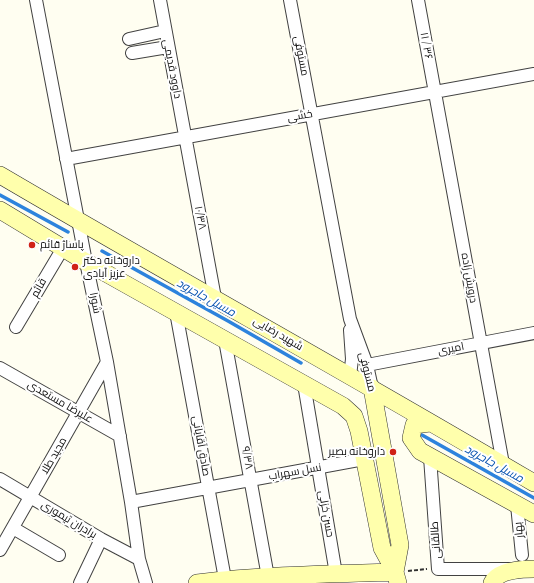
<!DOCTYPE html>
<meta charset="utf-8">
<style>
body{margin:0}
canvas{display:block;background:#fffef1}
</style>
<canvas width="534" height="583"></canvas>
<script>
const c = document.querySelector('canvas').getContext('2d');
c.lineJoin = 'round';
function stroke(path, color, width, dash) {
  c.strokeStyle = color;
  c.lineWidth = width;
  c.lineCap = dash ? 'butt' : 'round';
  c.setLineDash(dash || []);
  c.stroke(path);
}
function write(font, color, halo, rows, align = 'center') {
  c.font = font + ' Bitter,Cairo,serif';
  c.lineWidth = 4;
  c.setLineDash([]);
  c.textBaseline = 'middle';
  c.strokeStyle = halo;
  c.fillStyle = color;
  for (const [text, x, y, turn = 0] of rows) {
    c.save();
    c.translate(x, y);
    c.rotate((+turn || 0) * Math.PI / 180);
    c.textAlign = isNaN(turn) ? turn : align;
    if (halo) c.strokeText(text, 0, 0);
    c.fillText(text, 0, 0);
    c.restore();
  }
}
stroke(new Path2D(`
 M0,195L68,232
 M102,251L228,321L301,363
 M422,435L534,498`), '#2d83dd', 3.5);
const street = new Path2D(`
 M36,0L86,262L107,362L131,502L139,559L146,583
 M160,0L215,298
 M290,0L350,319L367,365L372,388
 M418,0L503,464
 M129,39L165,31
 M132,53L168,47
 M66,159L534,74
 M176,312L225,579
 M16,327L63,248
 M350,330L352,359L350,376
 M225,340L268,577
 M367,365L534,333
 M0,368L120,436
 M304,384L336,574
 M430,457L438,569H508
 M0,479L101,539L139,559
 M131,502L364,459
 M517,505L522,555
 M13,528L59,555
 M0,550L107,362
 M80,583L101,539`);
const secondary = new Path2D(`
 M0,175C177,279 357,378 534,483
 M0,210L86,262L343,406L354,416L359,431L382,548L395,572L398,583
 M372,388L400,545L395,572
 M430,423L414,425L411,438L420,451L534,514
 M197,583C262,575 329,574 395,572
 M492,583C498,570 521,569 534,569`);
stroke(street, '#424242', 14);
stroke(secondary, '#313131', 18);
stroke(new Path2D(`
 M408,571L427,569`), '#313131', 2, [4, 2]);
stroke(street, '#fff', 12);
stroke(secondary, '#ffffac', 17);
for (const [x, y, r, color] of [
 [32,245,4,"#d02216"],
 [75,267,4,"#d02216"],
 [393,452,4,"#d02216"]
]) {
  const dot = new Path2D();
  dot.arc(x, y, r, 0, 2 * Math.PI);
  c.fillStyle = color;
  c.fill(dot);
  stroke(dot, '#fff', 1.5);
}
write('11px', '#0f0f0f', '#fff', [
 ["۱۱ / ۳۶",426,46,80],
 ["مستوفی",301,56,79],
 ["داوود قدیمی",172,69,79],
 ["خشی",300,116,-10],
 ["۱۰/۳۸",200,218,79],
 ["درویش زاده",469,278,80],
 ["قائم",39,288,-60],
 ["شورا",95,303,78],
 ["شهید رضایی",278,334,30],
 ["امیری",451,349,-11],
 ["مستوفی",367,372,76],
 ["علیرضا مستعدی",60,402,30],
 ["صادق آقایانی",201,446,80],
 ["مجید طلا",54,456,-60],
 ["۹/۳۸",247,458,80],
 ["نسل سهراب",295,472,-10],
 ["حسن خزلی",326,514,80],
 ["برادران تیموری",69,520,31],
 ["بهار",519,530,-96],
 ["طالقانی",436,540,-94]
]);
write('11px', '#0f0f0f', '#fff', [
 ["پاساژ قائم",40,245],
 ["داروخانه دکتر",83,261],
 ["عزیز آبادی",83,274],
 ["داروخانه بصیر",385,452,"right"]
], 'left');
write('italic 12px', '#0954b0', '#fff', [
 ["مسیل جاجرود",206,298,29],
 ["مسیل جاجرود",494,464,29]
]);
</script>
